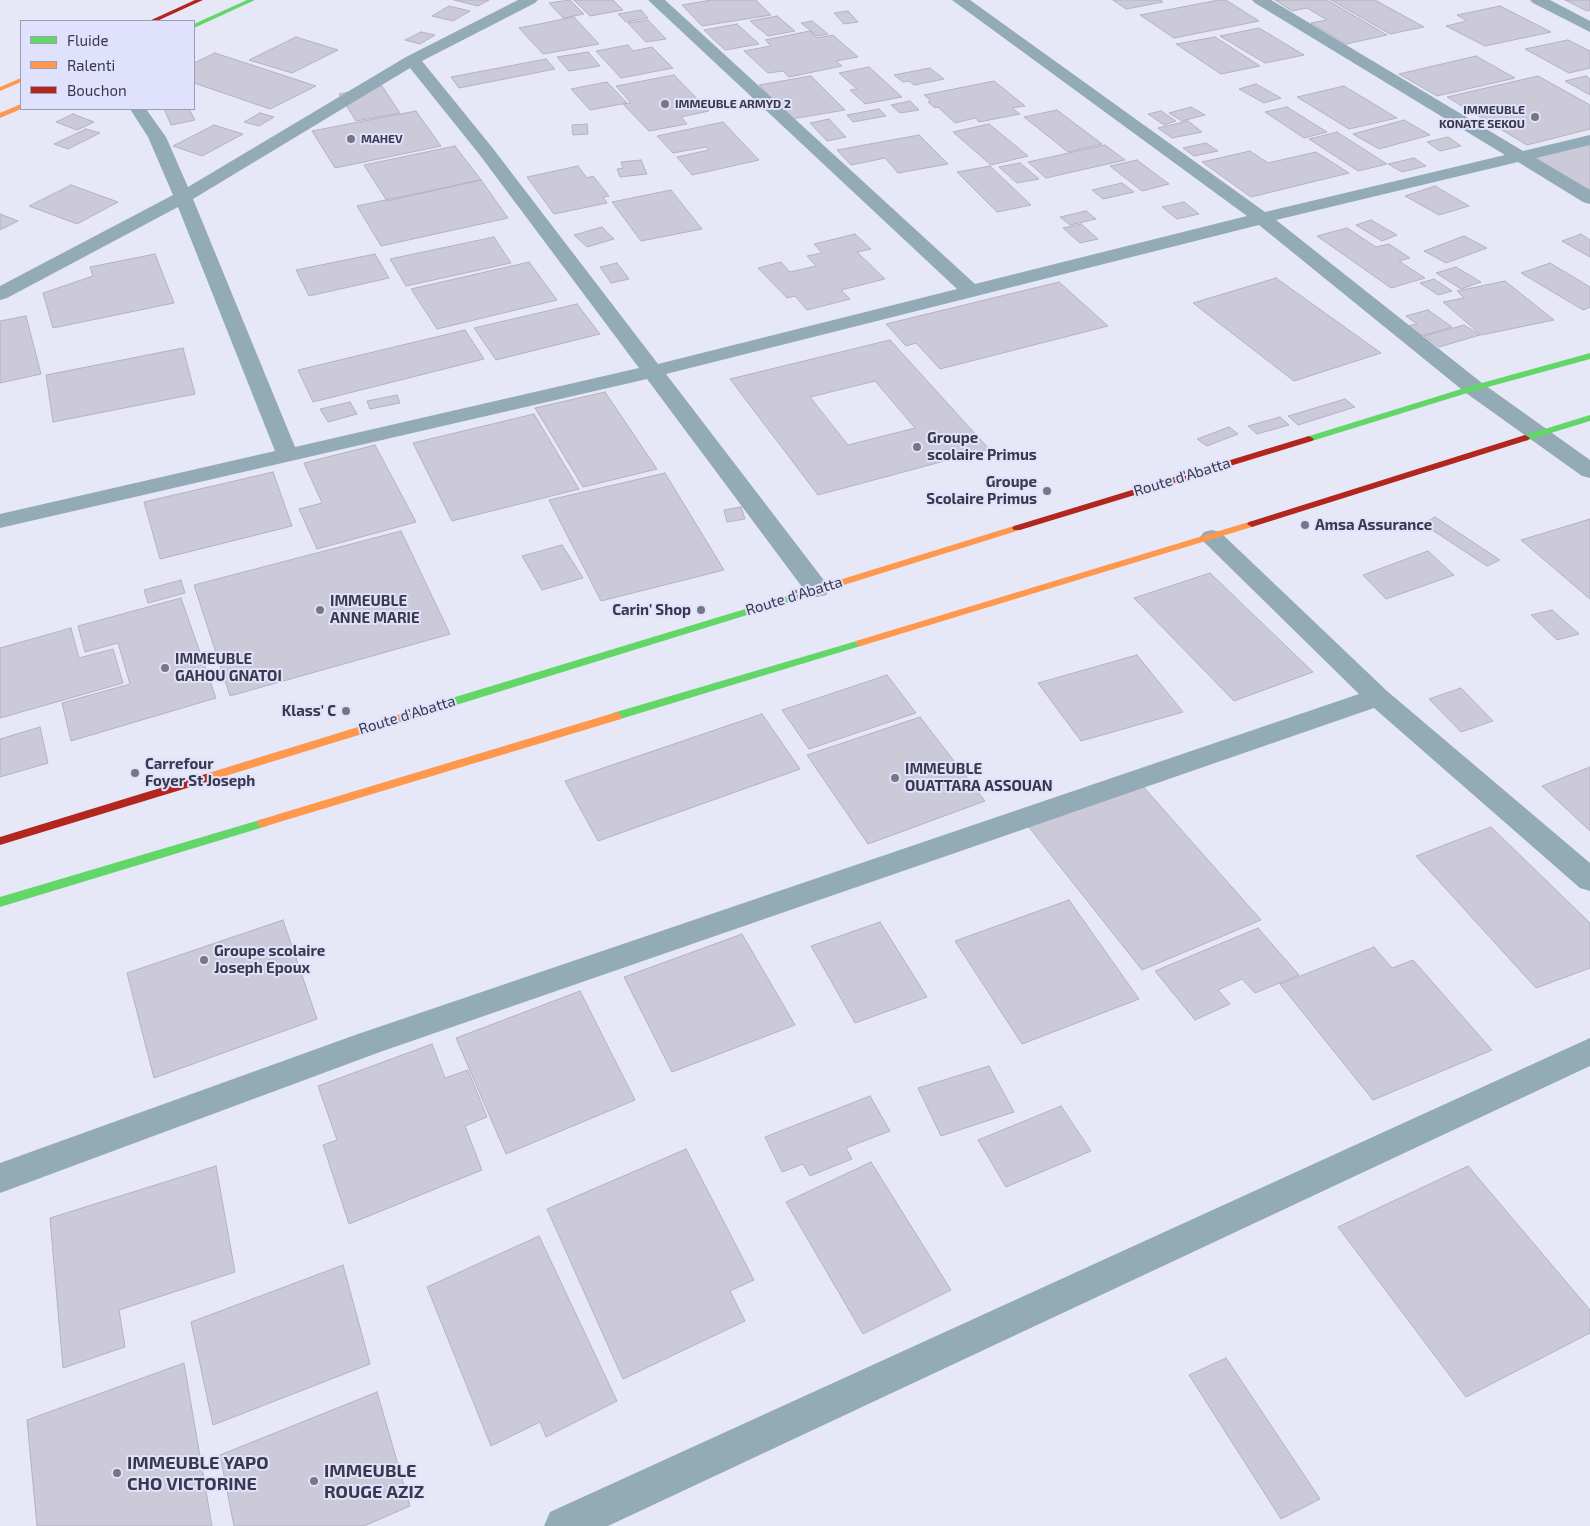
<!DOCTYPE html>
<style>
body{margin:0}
#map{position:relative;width:1590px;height:1526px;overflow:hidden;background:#e6e7f7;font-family:"Exo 2",sans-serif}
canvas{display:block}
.legend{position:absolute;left:20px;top:20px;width:175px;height:90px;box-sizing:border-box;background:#e0e1fd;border:1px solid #9d9eb6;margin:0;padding:6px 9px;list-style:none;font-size:15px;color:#39394b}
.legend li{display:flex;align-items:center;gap:10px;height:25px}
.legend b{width:25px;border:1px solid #9d9eb6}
</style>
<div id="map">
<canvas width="1590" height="1526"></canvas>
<ul class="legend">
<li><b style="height:6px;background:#63d668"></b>Fluide</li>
<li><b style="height:6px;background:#ff974d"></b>Ralenti</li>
<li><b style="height:6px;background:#b3261e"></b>Bouchon</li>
</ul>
</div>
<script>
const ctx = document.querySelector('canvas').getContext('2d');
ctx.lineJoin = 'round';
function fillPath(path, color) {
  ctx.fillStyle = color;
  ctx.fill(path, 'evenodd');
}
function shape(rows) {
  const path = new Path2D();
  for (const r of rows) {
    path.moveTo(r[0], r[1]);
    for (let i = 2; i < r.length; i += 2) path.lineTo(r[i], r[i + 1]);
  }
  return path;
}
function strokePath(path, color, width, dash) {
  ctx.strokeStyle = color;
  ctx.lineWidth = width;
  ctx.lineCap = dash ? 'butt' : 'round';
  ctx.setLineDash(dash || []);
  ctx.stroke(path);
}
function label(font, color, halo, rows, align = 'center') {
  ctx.font = font + ' "Exo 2",sans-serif';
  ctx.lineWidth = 4;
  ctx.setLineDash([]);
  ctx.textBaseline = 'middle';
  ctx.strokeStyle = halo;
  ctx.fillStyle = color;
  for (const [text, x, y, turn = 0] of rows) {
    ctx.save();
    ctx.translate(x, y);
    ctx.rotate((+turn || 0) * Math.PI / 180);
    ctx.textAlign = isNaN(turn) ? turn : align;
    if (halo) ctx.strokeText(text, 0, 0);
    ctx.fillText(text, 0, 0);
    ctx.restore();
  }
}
const building = shape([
 [454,0,489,0,478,6,454,0],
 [570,0,584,14,563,18,549,3,570,0],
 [574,0,613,0,623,10,590,16,574,0],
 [711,0,756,0,771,15,702,26,682,5,711,0],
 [1113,0,1160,0,1163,2,1126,9,1113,0],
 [1219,0,1226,0,1259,21,1174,38,1140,15,1219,0],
 [1275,0,1327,0,1387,35,1346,44,1311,23,1327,20,1307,8,1292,11,1275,0],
 [1331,0,1375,0,1424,27,1390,34,1331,0],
 [1565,0,1590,0,1590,10,1587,11,1565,0],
 [449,6,470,11,453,21,432,16,449,6],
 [1500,6,1551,32,1485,46,1446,26,1467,21,1457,15,1500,6],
 [641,10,648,18,626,22,618,14,641,10],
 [848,11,858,22,844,24,834,13,848,11],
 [777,16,795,31,768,36,750,21,777,16],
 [574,17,599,44,543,54,519,28,574,17],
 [648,20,666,39,646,42,628,23,648,20],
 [812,21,828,34,817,36,801,23,812,21],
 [737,24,759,44,725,50,704,30,737,24],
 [1259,28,1304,55,1265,63,1220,36,1259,28],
 [810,31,817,38,833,35,858,57,836,61,842,66,789,77,783,71,768,73,744,51,771,46,765,40,810,31],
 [421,32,435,35,420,44,405,40,421,32],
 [296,37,338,50,292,73,249,60,296,37],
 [1215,37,1260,66,1221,74,1176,44,1215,37],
 [1568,40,1590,51,1590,68,1569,73,1525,49,1568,40],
 [628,45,633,51,652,47,673,68,621,78,596,51,628,45],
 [588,52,600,66,569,71,557,57,588,52],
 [215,53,316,86,270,109,194,83,194,63,215,53],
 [1476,56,1515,78,1437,96,1399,74,1476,56],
 [546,59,555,69,459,88,451,77,546,59],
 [869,67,902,97,865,104,850,90,857,89,839,73,869,67],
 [930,68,944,79,914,85,909,81,903,82,894,75,930,68],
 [674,75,709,111,681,117,687,124,649,131,623,104,631,103,616,86,674,75],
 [811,76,845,110,791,119,759,85,811,76],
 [1538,76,1590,105,1590,129,1527,145,1447,97,1538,76],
 [1586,76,1590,79,1590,95,1565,81,1586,76],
 [994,81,1025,106,1012,108,1020,114,979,122,975,118,955,123,938,107,935,108,928,102,931,101,924,95,994,81],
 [607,82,627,103,590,110,571,89,607,82],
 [1256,84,1281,98,1264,103,1239,89,1256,84],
 [382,86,400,113,356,121,339,94,382,86],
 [1344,86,1397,118,1349,129,1297,97,1344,86],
 [910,101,919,110,900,113,891,105,910,101],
 [1191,107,1205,115,1182,121,1169,113,1191,107],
 [1287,107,1327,132,1304,138,1265,112,1287,107],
 [164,109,189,109,195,120,171,125,164,109],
 [879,109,886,116,853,122,847,115,879,109],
 [1057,110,1102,144,1068,152,1024,117,1057,110],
 [416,111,441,146,335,168,312,131,416,111],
 [1161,111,1176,121,1164,125,1148,114,1161,111],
 [260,113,274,117,259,126,244,122,260,113],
 [73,114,94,122,77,130,56,122,73,114],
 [829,119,846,137,827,141,810,123,829,119],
 [1404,120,1430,135,1379,149,1353,134,1404,120],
 [1188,121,1202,132,1172,138,1158,128,1188,121],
 [723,122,759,160,692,175,677,157,709,150,706,147,673,153,657,136,723,122],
 [587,124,588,134,573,135,572,125,587,124],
 [989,124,1028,156,991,165,953,132,989,124],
 [214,125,243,134,202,156,173,146,214,125],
 [86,129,100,133,68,149,54,144,86,129],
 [1337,132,1387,164,1358,171,1309,139,1337,132],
 [919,135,948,164,898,173,885,158,851,165,837,150,919,135],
 [1448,137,1461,146,1440,151,1427,142,1448,137],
 [1590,142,1590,194,1529,157,1590,142],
 [1206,143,1218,151,1194,156,1183,148,1206,143],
 [1105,145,1125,160,1046,178,1028,162,1105,145],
 [455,146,481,180,387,201,364,165,455,146],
 [1250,151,1268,163,1316,152,1349,173,1251,197,1202,162,1250,151],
 [1414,158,1426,166,1402,172,1388,164,1414,158],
 [641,160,647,174,620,177,617,169,623,168,621,162,641,160],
 [1137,160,1169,184,1142,191,1110,166,1137,160],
 [1020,163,1039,179,1017,183,999,167,1020,163],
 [578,166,587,178,593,176,609,196,603,197,607,203,554,214,527,177,578,166],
 [990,166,1031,205,997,212,957,172,990,166],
 [481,180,508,218,381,246,357,206,481,180],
 [1122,183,1134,192,1103,199,1092,190,1122,183],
 [71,185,118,202,77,224,29,206,71,185],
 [1435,186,1469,206,1439,215,1405,196,1435,186],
 [671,190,702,229,641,241,612,202,671,190],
 [1184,202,1199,214,1177,219,1162,207,1184,202],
 [1086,211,1096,219,1070,225,1060,217,1086,211],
 [0,214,18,221,0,230,0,214],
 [1371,220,1397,235,1382,241,1356,225,1371,220],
 [1081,224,1098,239,1080,243,1063,228,1081,224],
 [602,227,614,239,587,247,574,235,602,227],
 [1347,228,1376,247,1389,244,1410,258,1399,261,1425,278,1391,288,1317,236,1347,228],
 [855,234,871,249,857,252,885,279,841,290,850,299,807,310,795,296,787,298,758,268,781,262,790,272,816,266,807,256,822,253,814,244,855,234],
 [1581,234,1590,240,1590,257,1562,241,1581,234],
 [1464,236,1487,248,1446,263,1424,251,1464,236],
 [494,237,511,263,406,286,390,259,494,237],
 [155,254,174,303,53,328,43,293,93,276,90,267,155,254],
 [375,254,389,278,309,296,296,270,375,254],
 [529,262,557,300,437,329,411,289,529,262],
 [617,263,629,279,611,283,600,267,617,263],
 [1550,263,1590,287,1590,307,1583,310,1521,273,1550,263],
 [1456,267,1481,282,1461,289,1436,273,1456,267],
 [1276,278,1381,353,1294,381,1193,303,1276,278],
 [1434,279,1452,291,1438,295,1420,283,1434,279],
 [1505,281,1554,320,1481,335,1443,302,1464,298,1457,291,1505,281],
 [1059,282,1108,326,940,369,916,343,906,346,886,324,1059,282],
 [577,304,600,334,496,360,474,328,577,304],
 [1428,310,1452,327,1421,336,1408,326,1417,324,1406,316,1428,310],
 [26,316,41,374,0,383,0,321,26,316],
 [1464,325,1480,335,1439,347,1424,336,1464,325],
 [465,330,484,359,313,402,298,370,465,330],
 [890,340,989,449,818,495,730,379,890,340],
 [875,381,915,428,848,445,810,397,875,381],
 [183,348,195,394,53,422,46,375,183,348],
 [605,392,657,469,583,487,535,408,605,392],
 [397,395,400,403,370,409,367,401,397,395],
 [1345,399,1355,407,1298,425,1288,416,1345,399],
 [350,402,357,414,328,422,320,409,350,402],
 [534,414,579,489,452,521,413,443,534,414],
 [1280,417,1289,425,1257,434,1248,426,1280,417],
 [1229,427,1238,434,1207,446,1197,439,1229,427],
 [375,445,416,522,317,549,299,509,322,503,304,463,375,445],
 [273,472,292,526,160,559,144,502,273,472],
 [665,473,724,570,601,601,549,500,665,473],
 [741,507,745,519,727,522,724,510,741,507],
 [1435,517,1500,560,1487,566,1423,524,1435,517],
 [1590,519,1590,599,1521,540,1590,519],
 [401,531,450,634,230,696,194,585,401,531],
 [562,545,583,578,542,590,522,556,562,545],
 [1428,551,1454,575,1386,599,1363,575,1428,551],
 [1210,573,1313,672,1234,701,1134,598,1210,573],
 [181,580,185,593,148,603,144,590,181,580],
 [181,598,216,698,71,741,62,703,130,684,118,643,85,652,78,626,181,598],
 [1552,610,1579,634,1557,640,1531,615,1552,610],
 [71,628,79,658,113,649,123,683,0,718,0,648,71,628],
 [1137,655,1183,712,1081,741,1038,683,1137,655],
 [887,675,916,713,809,749,782,710,887,675],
 [1461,688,1493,721,1461,732,1429,699,1461,688],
 [762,714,800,769,598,841,565,781,762,714],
 [920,717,985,801,868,844,807,755,920,717],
 [40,727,48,763,0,777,0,739,40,727],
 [1590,767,1590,831,1542,786,1590,767],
 [1140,783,1261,920,1142,970,1028,826,1140,783],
 [1491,827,1590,923,1590,968,1536,988,1416,856,1491,827],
 [1069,900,1139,999,1022,1044,955,941,1069,900],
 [283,920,317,1019,154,1078,127,973,283,920],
 [880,922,927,997,855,1023,811,946,880,922],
 [1258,928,1299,975,1255,993,1242,979,1218,990,1230,1004,1195,1020,1155,971,1258,928],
 [742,934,795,1025,672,1072,624,977,742,934],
 [1374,947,1392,968,1413,960,1492,1050,1373,1100,1280,984,1374,947],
 [580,991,635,1100,506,1154,456,1038,580,991],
 [432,1044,445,1078,468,1070,487,1117,465,1126,482,1170,349,1224,323,1145,337,1140,318,1086,432,1044],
 [989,1066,1014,1112,941,1136,918,1088,989,1066],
 [870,1096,890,1131,846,1148,852,1159,810,1176,803,1164,782,1172,765,1137,870,1096],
 [1061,1106,1091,1151,1006,1187,978,1140,1061,1106],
 [686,1149,754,1280,730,1291,745,1321,623,1379,547,1209,686,1149],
 [871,1162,951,1290,863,1334,786,1202,871,1162],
 [216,1166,235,1272,119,1310,125,1347,63,1368,50,1218,216,1166],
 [1468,1166,1590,1310,1590,1333,1466,1397,1338,1227,1468,1166],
 [539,1236,617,1401,546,1437,540,1422,491,1446,427,1287,539,1236],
 [343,1265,370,1364,213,1425,191,1322,343,1265],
 [1226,1358,1320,1499,1281,1519,1189,1375,1226,1358],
 [184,1363,212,1526,37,1526,27,1420,184,1363],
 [377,1392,410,1506,364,1526,234,1526,220,1455,377,1392]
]);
fillPath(building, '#ccc9d8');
strokePath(building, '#b4b2c1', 1);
fillPath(shape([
 [518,0,538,0,535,3,422,61,491,146,658,364,957,289,648,0,665,0,975,284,1247,216,952,0,970,0,1265,212,1505,155,1255,3,1252,0,1271,0,1523,151,1590,135,1590,145,1536,158,1590,190,1590,204,1583,202,1518,162,1276,220,1482,383,1590,460,1590,478,1582,476,1466,393,1259,225,666,374,826,583,829,589,826,595,817,597,808,595,647,379,0,528,0,514,275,451,178,207,7,298,0,300,0,286,173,195,148,137,130,109,146,109,166,137,188,187,406,57,518,0],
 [410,68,479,154,639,368,295,447,193,199,410,68],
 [1530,0,1550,0,1590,21,1590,32,1533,3,1530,0],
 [1212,530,1220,532,1387,691,1590,863,1590,891,1580,888,1374,708,380,1052,0,1193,0,1163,358,1034,1359,694,1204,542,1200,537,1204,532,1212,530],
 [1590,1038,1590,1066,608,1526,544,1526,550,1512,1590,1038]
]), '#93abb6');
fillPath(shape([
 [247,0,255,0,194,28,194,24,247,0],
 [1590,353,1590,359,1477,390,1312,441,1306,441,1304,439,1306,437,1471,386,1590,353],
 [1590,415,1590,421,1525,441,1520,438,1522,436,1590,415],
 [798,593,802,594,803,596,802,598,427,714,423,715,418,711,419,708,798,593],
 [860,640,865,643,864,645,617,720,612,716,613,713,860,640],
 [263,819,267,820,269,823,267,826,0,907,0,897,263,819]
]), '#63d668');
fillPath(shape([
 [21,78,21,82,0,91,0,87,21,78],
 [21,104,21,109,0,118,0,113,21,104],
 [1252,521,1257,524,1255,526,864,645,860,646,855,643,856,641,1252,521],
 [1017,525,1020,526,1022,528,1020,530,802,598,794,598,793,596,794,594,1017,525],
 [423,707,428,711,427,714,206,782,200,778,202,775,423,707],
 [617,712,622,716,621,719,263,827,259,826,257,823,259,820,617,712]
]), '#ff974d');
fillPath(shape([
 [195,0,203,0,157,21,149,21,195,0],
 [1525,435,1530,438,1528,440,1255,526,1252,527,1247,524,1249,522,1525,435],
 [1309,436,1314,439,1312,441,1020,530,1014,530,1012,528,1014,526,1309,436],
 [206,774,210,775,212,778,210,781,0,845,0,837,206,774]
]), '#b3261e');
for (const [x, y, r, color] of [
 [665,104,5,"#767687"],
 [1535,117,5,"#767687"],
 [351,139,5,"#767687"],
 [917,447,5,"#767687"],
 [1047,491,5,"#767687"],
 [1305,525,5,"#767687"],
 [320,610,5,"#767687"],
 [701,610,5,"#767687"],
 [165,668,5,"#767687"],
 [346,711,5,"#767687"],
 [135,773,5,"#767687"],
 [895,778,5,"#767687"],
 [204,960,5,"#767687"],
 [117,1473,5,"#767687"],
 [314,1481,5,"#767687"]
]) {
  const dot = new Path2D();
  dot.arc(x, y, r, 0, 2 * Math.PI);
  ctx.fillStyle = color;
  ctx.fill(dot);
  strokePath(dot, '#e0e1fd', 2);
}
label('bold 12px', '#39394b', '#e0e1fd', [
 ["IMMEUBLE ARMYD 2",675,104],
 ["IMMEUBLE",1525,110,"right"],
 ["KONATE SEKOU",1525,124,"right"],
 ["MAHEV",361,139]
], 'left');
label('bold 15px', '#39394b', '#e0e1fd', [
 ["Groupe",927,438],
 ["scolaire Primus",927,455],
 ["Groupe",1037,482,"right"],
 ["Scolaire Primus",1037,499,"right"],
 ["Amsa Assurance",1315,525],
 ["IMMEUBLE",330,601],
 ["ANNE MARIE",330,618],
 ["Carin' Shop",691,610,"right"],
 ["IMMEUBLE",175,659],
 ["GAHOU GNATOI",175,676],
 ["Klass' C",336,711,"right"],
 ["Carrefour",145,764],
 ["Foyer St Joseph",145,781],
 ["IMMEUBLE",905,769],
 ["OUATTARA ASSOUAN",905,786],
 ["Groupe scolaire",214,951],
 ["Joseph Epoux",214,968]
], 'left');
label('15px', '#39394b', '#e0e1fd', [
 ["Route d'Abatta",1182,477,-17],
 ["Route d'Abatta",794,596,-17],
 ["Route d'Abatta",407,715,-17]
]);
label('bold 18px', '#39394b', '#e0e1fd', [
 ["IMMEUBLE YAPO",127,1463],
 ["CHO VICTORINE",127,1484],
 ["IMMEUBLE",324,1471],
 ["ROUGE AZIZ",324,1492]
], 'left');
</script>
